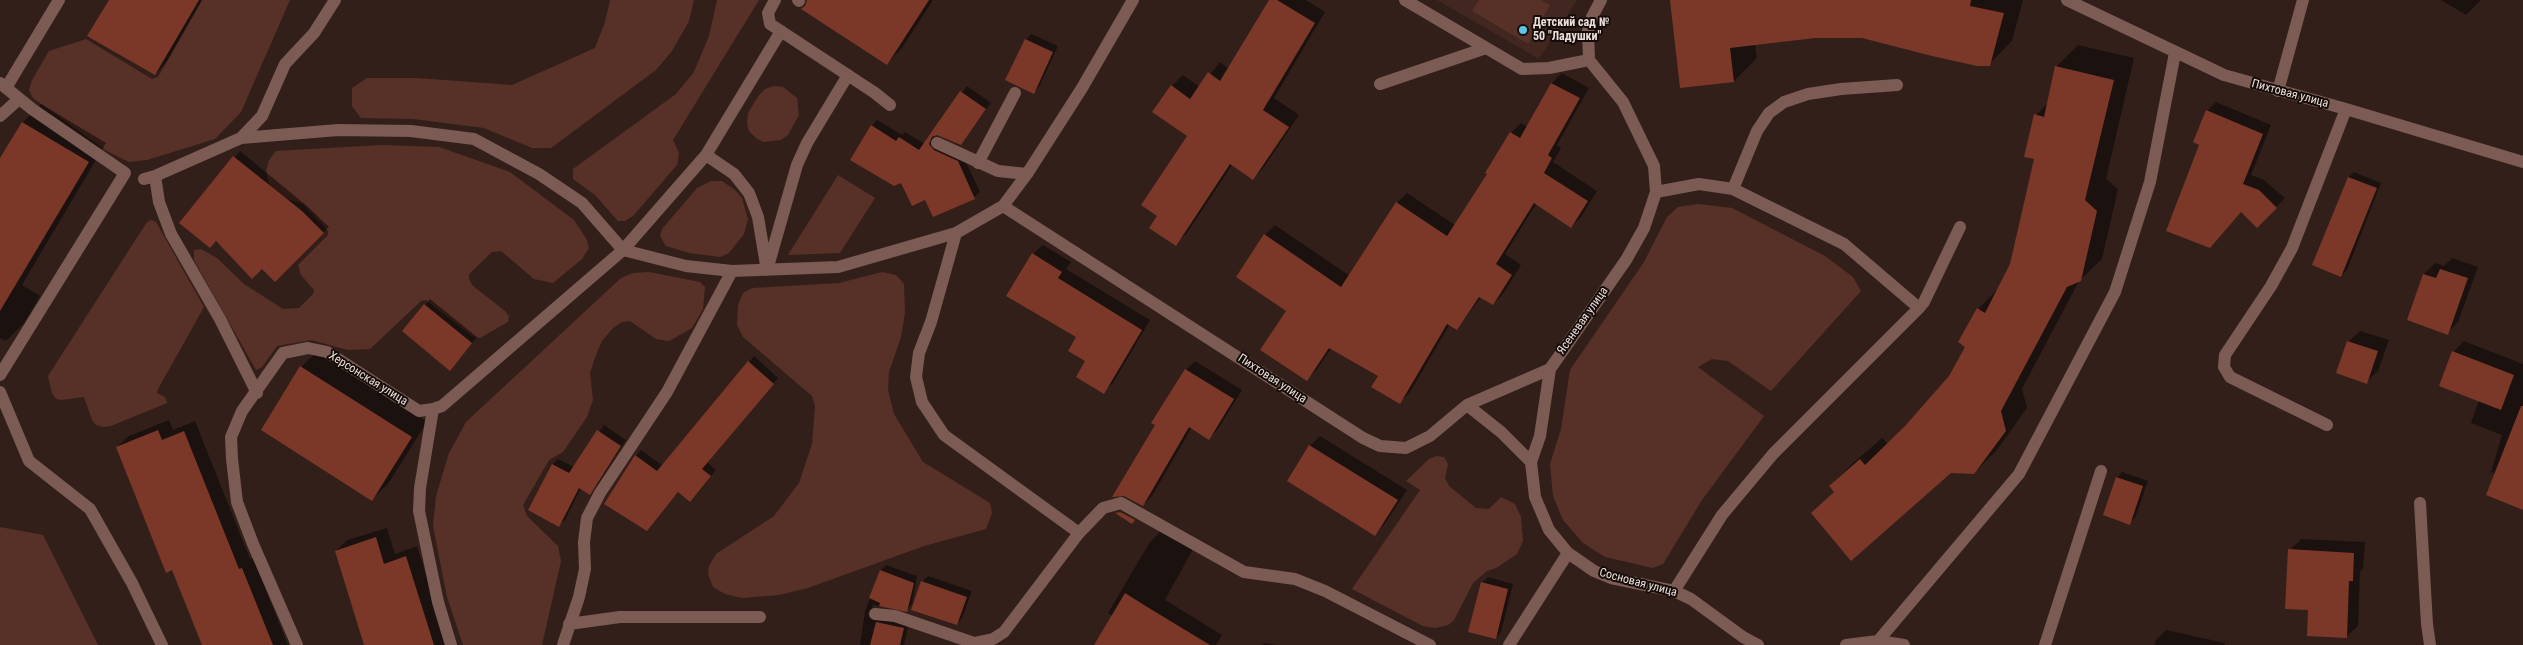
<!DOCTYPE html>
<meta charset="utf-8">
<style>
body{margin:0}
canvas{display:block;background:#331f1a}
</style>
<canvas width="2523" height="645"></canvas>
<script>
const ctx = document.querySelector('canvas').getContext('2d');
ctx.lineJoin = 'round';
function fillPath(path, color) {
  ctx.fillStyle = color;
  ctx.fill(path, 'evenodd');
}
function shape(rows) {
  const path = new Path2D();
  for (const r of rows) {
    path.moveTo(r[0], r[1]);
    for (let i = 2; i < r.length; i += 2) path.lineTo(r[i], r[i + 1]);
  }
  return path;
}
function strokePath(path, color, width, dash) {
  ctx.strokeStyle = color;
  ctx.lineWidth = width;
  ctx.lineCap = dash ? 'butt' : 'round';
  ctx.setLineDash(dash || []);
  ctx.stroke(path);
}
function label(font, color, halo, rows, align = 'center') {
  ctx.font = font + ' "Roboto Condensed",sans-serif';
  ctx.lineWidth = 4;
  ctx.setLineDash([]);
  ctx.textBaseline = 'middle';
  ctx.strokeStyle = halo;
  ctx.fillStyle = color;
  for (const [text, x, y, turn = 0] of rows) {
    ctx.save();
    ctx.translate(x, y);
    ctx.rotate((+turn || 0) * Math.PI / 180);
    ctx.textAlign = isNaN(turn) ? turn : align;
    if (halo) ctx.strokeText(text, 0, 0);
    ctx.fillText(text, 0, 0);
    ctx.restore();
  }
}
fillPath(shape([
 [1437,0,1577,0,1539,59]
]), '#412720');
fillPath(shape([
 [202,0,290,0,241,112,215,139,147,160,129,162,105,150,33,98,29,90,32,80,49,51,86,39,152,79,158,77],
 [610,0,694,0,689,21,672,51,656,70,551,148,532,148,484,128,413,119,361,118,352,106,352,88,367,78,417,78,512,85,595,48,605,22],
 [717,0,759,0,673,140,679,153,677,165,633,216,625,221,618,221,595,195,573,179,573,169,676,94,694,72,709,36],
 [1479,0,1541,0,1550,5,1528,44,1472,11],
 [774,86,783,87,797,98,799,115,788,135,781,140,763,142,756,138,749,131,747,123,748,113,759,95,765,89],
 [382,145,439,147,510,172,574,220,586,238,589,248,582,259,553,283,534,279,501,251,492,252,469,274,469,279,473,286,505,311,509,316,508,322,480,338,472,336,426,300,421,301,370,349,348,350,311,340,277,346,262,367,256,370,194,260,194,250,201,249,217,258,244,284,283,309,299,308,313,294,314,290,301,275,298,265,328,235,328,231,303,204,278,196,269,184,266,171,269,160,276,151],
 [838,175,875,198,840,253,788,255],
 [711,181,722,181,735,190,742,198,748,219,744,234,729,253,720,257,689,253,666,246,660,236,662,229,697,188],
 [1698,204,1732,208,1825,256,1853,277,1861,291,1771,391,1728,361,1712,359,1698,367,1764,416,1702,500,1663,564,1653,568,1605,557,1583,543,1563,520,1553,496,1550,464,1561,429,1570,370,1644,262,1667,217,1678,207],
 [151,220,156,222,204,307,158,389,157,393,165,397,167,403,111,426,103,427,96,425,92,420,84,397,61,400,56,399,52,393,48,376,147,222],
 [649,272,700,282,705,287,703,309,692,328,669,341,656,339,630,321,622,322,613,328,602,341,596,355,590,373,593,400,587,417,563,452,549,460,523,505,527,516,558,546,561,561,542,645,463,645,447,597,433,526,436,496,449,453,466,422,621,278,633,273],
 [882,272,896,275,904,284,905,313,901,337,889,372,888,390,894,414,923,462,990,503,992,513,986,529,924,546,808,588,779,595,742,598,725,594,713,587,708,574,709,566,716,554,774,516,799,483,812,444,815,406,812,396,743,337,737,325,738,305,743,293,752,288,839,283],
 [1436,456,1444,457,1448,464,1445,478,1449,486,1476,508,1489,509,1501,497,1515,504,1521,517,1523,541,1517,554,1496,568,1487,571,1473,583,1454,620,1448,625,1435,628,1423,626,1352,589,1420,490,1406,481,1429,459],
 [0,527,43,535,98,645,0,645]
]), '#573027');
fillPath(shape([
 [110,0,202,0,166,63,155,74],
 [826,0,933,0,902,48,887,63],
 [1271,0,1306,0,1325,12,1274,98,1299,115,1264,167,1253,179,1232,165,1187,233,1175,244,1159,216,1189,135,1172,86,1183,75,1200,87,1220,62,1229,69],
 [1672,0,2023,0,2012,41,1989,64,1863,36,1815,36,1755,44,1757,58,1734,81],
 [2441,0,2481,0,2466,15],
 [1031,34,1058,46,1039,87,1033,92,1026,40],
 [2078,45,2134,58,2106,179,2118,189,2102,259,2079,281,2022,389,2027,408,1996,451,1974,473,1951,471,1813,513,1835,491,1830,486,1852,464,1882,438,1888,444,1910,422,1950,377,1967,346,1978,309,1998,289,2011,265,2036,158,2036,115,2049,102,2057,66],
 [1562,73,1589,88,1557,145,1561,148,1553,162,1597,191,1581,217,1571,227,1536,204,1505,254,1521,265,1503,294,1493,304,1482,296,1457,329,1450,324,1410,392,1400,402,1380,376,1332,347,1317,369,1307,379,1265,235,1275,225,1350,276,1397,203,1407,193,1455,225,1489,174,1511,133,1521,123,1528,127,1552,83],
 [967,86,991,103,961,144,936,134,934,138,963,156,980,192,974,197,926,199,872,126,877,120,902,135,905,132,925,144],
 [2216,102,2271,125,2251,175,2264,180,2285,198,2257,226,2242,211,2210,247,2201,144,2207,111],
 [41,104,106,143,22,285,40,296,24,323,6,341,0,338,0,161,23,122],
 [240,151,307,206,329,227,275,280,262,267,181,223],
 [2354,172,2381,183,2347,270,2341,276,2349,177],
 [1043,245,1071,262,1066,269,1150,320,1113,383,1103,392,1087,361,1078,337,1033,254],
 [2452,258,2478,267,2458,322,2447,333,2408,319,2424,274,2435,263,2444,266],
 [430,299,477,337,455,363,425,305],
 [2360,331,2389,340,2378,371,2366,382,2348,342],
 [2464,341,2523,364,2523,499,2496,474,2491,472,2502,435,2471,423,2479,400,2453,352],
 [317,352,427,422,388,484,372,499,301,367],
 [754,356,778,378,707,462,716,470,696,495,679,491,652,524,636,456,641,450,663,466],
 [1195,361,1242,390,1218,429,1209,438,1192,427,1152,496,1143,505,1156,425,1153,423,1186,370],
 [169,420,173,430,195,421,250,559,253,558,288,645,203,645,172,569,117,447,129,436],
 [604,425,626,440,595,488,590,493,581,488,565,520,559,525,529,509,553,464,558,459,574,467],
 [1320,436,1407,490,1384,525,1374,534,1310,446],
 [2122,472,2148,481,2135,518,2129,523,2117,478],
 [387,528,395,554,417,546,448,645,366,645,336,551,347,540],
 [1161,531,1193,549,1165,600,1222,635,1216,645,1101,645,1113,616,1108,613,1150,542],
 [2301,539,2365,542,2363,568,2360,572,2358,626,2346,637,2290,550],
 [886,565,917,576,912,604,906,610,872,605,876,616,909,622,904,645,860,645,865,611,881,570],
 [928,576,972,591,962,618,957,624,922,582],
 [1488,577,1513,584,1501,632,1496,638,1482,583],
 [2166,630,2225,643,2225,645,2154,645,2156,640],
 [1264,643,1277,645,1262,645]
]), '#0007');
fillPath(shape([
 [109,0,199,0,155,75,87,36],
 [807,0,929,0,887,65,801,9,805,6],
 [1269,0,1277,0,1315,23,1263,110,1289,127,1253,180,1230,164,1176,246,1149,228,1157,216,1141,205,1187,136,1152,112,1171,85,1190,99,1208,72,1220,81],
 [1670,0,1971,0,1970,6,2004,13,1990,66,1977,66,1932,56,1862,38,1815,38,1730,48,1734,82,1680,88],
 [1025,39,1053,52,1034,94,1005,80],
 [2055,66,2114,80,2085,200,2097,211,2081,281,2067,287,2001,411,2006,431,1974,474,1951,473,1851,561,1811,513,1834,492,1829,486,1860,459,1865,465,1905,426,1949,376,1965,347,1958,342,1977,308,1985,313,2010,264,2034,159,2024,157,2034,114,2044,117],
 [1551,83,1580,98,1548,155,1552,158,1544,173,1588,201,1571,228,1534,203,1496,264,1512,275,1493,305,1479,297,1457,330,1447,324,1400,404,1371,387,1378,376,1329,348,1307,381,1260,350,1286,311,1236,277,1264,234,1341,287,1396,202,1447,236,1487,174,1485,173,1510,132,1520,138],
 [960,91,986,109,961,145,937,135,932,137,929,144,934,150,958,161,975,199,933,217,925,200,912,206,901,183,894,186,850,160,871,125,896,141,899,137,919,150],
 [2206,110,2263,134,2243,184,2259,190,2277,208,2257,228,2241,212,2210,248,2166,231,2199,145,2193,142],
 [22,122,89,162,0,311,0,158],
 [233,156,302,211,324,233,275,282,262,269,252,279,216,241,210,248,179,223],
 [2348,177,2377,188,2341,277,2312,265],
 [1032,253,1062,272,1058,278,1142,330,1104,394,1076,377,1085,361,1068,351,1076,337,1006,296],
 [2440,269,2468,278,2448,335,2407,320,2423,274,2436,278],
 [424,304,472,343,450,371,402,331],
 [2347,341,2378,351,2367,384,2336,373],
 [2452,351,2514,375,2501,410,2439,386],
 [748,361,774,384,702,469,711,476,690,502,678,492,647,531,604,504,635,455,657,471],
 [300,366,412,437,372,501,261,430],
 [1185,369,1234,399,1209,440,1189,427,1143,506,1124,496,1112,497,1155,425,1151,423],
 [2521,406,2523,406,2523,510,2486,495],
 [158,430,162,440,184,431,239,569,242,568,273,645,202,645,172,570,166,573,116,447],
 [597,430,621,446,590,495,579,488,559,527,528,510,552,464,569,473],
 [1309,445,1398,500,1375,536,1287,481],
 [2116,477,2143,486,2130,525,2103,515],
 [1120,512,1135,520,1132,524,1115,513],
 [376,537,384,564,406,556,434,645,364,645,335,551],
 [2288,549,2354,553,2353,581,2349,581,2347,638,2307,636,2308,610,2285,609],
 [880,570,914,583,907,612,879,606,880,603,869,598],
 [921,581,967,597,957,625,911,610],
 [1481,582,1508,589,1496,639,1468,632],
 [1125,593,1144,605,1210,645,1094,645],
 [876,622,904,628,900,645,870,645]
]), '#7b3727');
strokePath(shape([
 [775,0,768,13,770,24,875,93,890,105],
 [798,0,799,1],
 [1405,0,1522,69,1549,68,1589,60],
 [1601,0,1592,17,1588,31,1589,60,1623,102,1654,166,1656,192,1644,228,1626,260,1550,369,1540,436,1531,462,1535,497,1549,530,1568,553,1594,571,1611,578,1674,591,1691,599,1743,637,1758,645],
 [2067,0,2224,75,2346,109,2523,162],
 [0,83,32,109,125,173,0,375],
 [1380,84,1486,48],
 [6,88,59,0],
 [2278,91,2303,0],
 [0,116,19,99],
 [241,138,262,116,285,64,314,33,335,0],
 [937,143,998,171,1027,174],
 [706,155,734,174,749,193,758,217,766,265],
 [978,163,1015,93],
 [155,176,159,202,171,234,220,319,257,393],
 [144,179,155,176,241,138,338,130,411,131,474,139,539,174,582,203,623,250,686,266,732,271,838,267,956,233,1003,206,1027,174,1082,88,1133,0],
 [1733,189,1757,131,1769,113,1784,102,1808,94,1841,89,1897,85],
 [1656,192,1699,184,1733,189,1844,244,1919,308,1773,454,1722,515,1674,591],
 [1003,206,1363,438,1380,446,1406,448,1430,436,1467,405,1550,369],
 [956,233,931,322,919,353,916,377,922,402,944,435,1079,533],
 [767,270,797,165,807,143,848,75],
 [1919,308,1924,302,1960,227],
 [0,392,29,461,90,509,132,583,162,645],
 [1467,405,1501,432,1531,462],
 [433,409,420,488,419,511,438,602,451,645],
 [2327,425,2230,377,2224,367,2225,355,2271,286,2292,248,2346,109],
 [2420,503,2427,624,2430,645],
 [875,614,895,616,974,643,993,639,1004,632,1079,533,1103,508,1121,503,1244,572,1295,579,1325,591,1430,645],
 [569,624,620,617,760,617],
 [1878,641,2019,474,2115,292,2150,182,2175,53],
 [297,645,253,544,237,502,232,459,231,437,242,411,283,353,308,348,327,352,419,411,433,409,442,406,623,250,706,155,781,31],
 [563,645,579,597,585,569,584,542,587,518,600,493,667,392,732,271],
 [1509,645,1568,553],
 [1846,645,1878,641,1904,645],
 [2045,645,2101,471]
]), '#7b5b53', 12);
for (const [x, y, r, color] of [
 [1523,30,5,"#5ac8e5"]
]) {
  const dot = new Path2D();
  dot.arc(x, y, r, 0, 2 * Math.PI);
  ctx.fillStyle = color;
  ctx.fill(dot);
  strokePath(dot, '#140c09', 2);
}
label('bold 12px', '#eddedb', '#140c09', [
 ["Детский сад №",1533,23],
 ["50 \"Ладушки\"",1533,37]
], 'left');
label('12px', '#eddedb', '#140c09', [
 ["Пихтовая улица",2290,94,15],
 ["Ясеневая улица",1583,321,-55],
 ["Херсонская улица",368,379,32],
 ["Пихтовая улица",1272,379,33],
 ["Сосновая улица",1638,583,15]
]);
</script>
